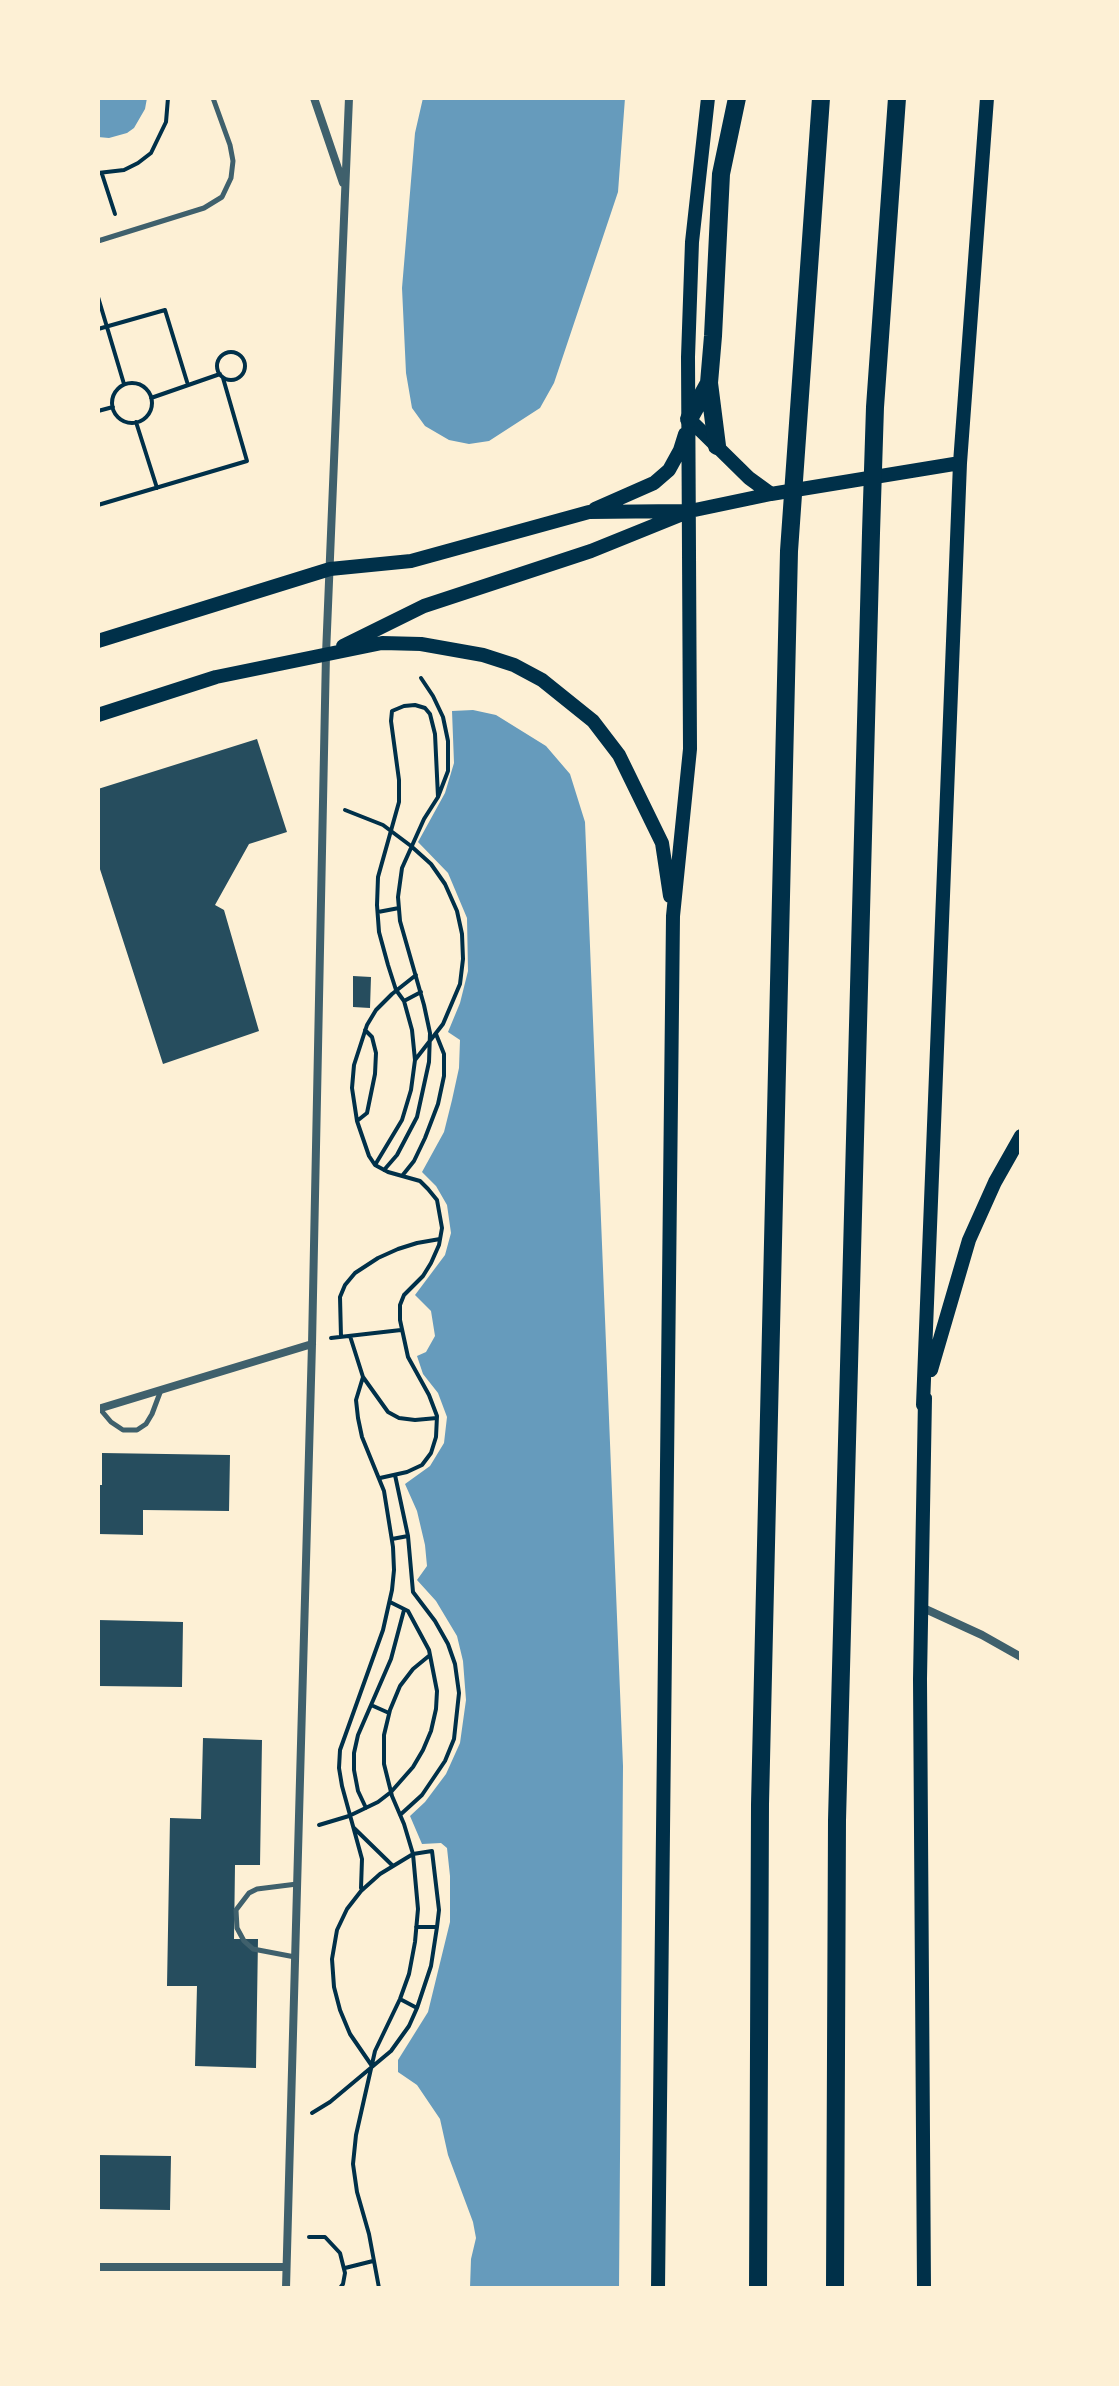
<!DOCTYPE html>
<style>
body{margin:0}
#map{position:relative;width:1119px;height:2386px;overflow:hidden;background:#fdf0d5;font-family:"Fira Sans",sans-serif}
canvas{display:block}
.frame{position:absolute;inset:0;border:100px solid #fdf0d5;pointer-events:none}
</style>
<div id="map">
<canvas width="1119" height="2386"></canvas>
<div class="frame"></div>
</div>
<script>
const ctx = document.querySelector('canvas').getContext('2d');
ctx.lineJoin = 'round';
function fillPath(path, color) {
  ctx.fillStyle = color;
  ctx.fill(path, 'evenodd');
}
function shape(rows) {
  const path = new Path2D();
  for (const r of rows) {
    if (r.length === 3) {
      path.moveTo(r[0] + r[2], r[1]);
      path.arc(r[0], r[1], r[2], 0, 2 * Math.PI);
      continue;
    }
    path.moveTo(r[0], r[1]);
    for (let i = 2; i < r.length; i += 2) path.lineTo(r[i], r[i + 1]);
  }
  return path;
}
function strokePath(path, color, width, dash) {
  ctx.strokeStyle = color;
  ctx.lineWidth = width;
  ctx.lineCap = dash ? 'butt' : 'round';
  ctx.setLineDash(dash || []);
  ctx.stroke(path);
}
fillPath(shape([
 [98,98,147,98,145,109,134,128,127,133,109,138,98,137],
 [423,98,625,98,618,192,554,383,540,408,489,441,469,444,449,440,425,426,412,408,406,373,402,288,415,133],
 [473,710,496,715,546,746,570,774,585,822,623,1766,619,2288,470,2288,471,2259,476,2238,473,2222,448,2155,440,2119,417,2085,398,2072,398,2060,428,2012,450,1922,450,1876,447,1848,441,1843,422,1844,410,1816,425,1802,446,1774,460,1743,466,1700,463,1661,457,1636,436,1601,417,1580,427,1566,425,1545,417,1511,405,1484,430,1466,444,1443,447,1417,438,1393,423,1374,417,1356,426,1352,435,1336,431,1311,415,1295,445,1255,451,1233,447,1205,436,1186,422,1172,444,1132,452,1100,459,1068,460,1040,448,1032,460,1003,468,971,467,918,448,873,418,842,445,793,454,763,452,711]
]), '#669bbc');
fillPath(shape([
 [257,739,287,832,249,844,215,905,224,910,259,1031,163,1064,98,863,98,789],
 [353,976,371,977,370,1008,353,1007],
 [102,1453,230,1455,229,1511,143,1510,143,1535,98,1534,98,1485,102,1485],
 [98,1620,183,1622,182,1687,98,1686],
 [203,1738,262,1740,260,1865,235,1865,234,1939,258,1939,256,2068,195,2066,197,1986,167,1986,170,1818,201,1819],
 [98,2155,171,2156,170,2210,98,2209]
]), '#264d5e');
strokePath(shape([
 [98,173,124,170,138,163,151,153,166,122,168,98],
 [102,174,115,214],
 [98,297,124,384],
 [98,329,165,310,188,385],
 [231,366,14],
 [132,403,20],
 [151,398,220,374],
 [98,411,113,407],
 [136,422,157,488],
 [98,505,247,461,223,378],
 [345,810,383,825,411,846,431,864,445,884,457,911,462,934,463,959,460,984,443,1024,415,1060],
 [378,912,399,908],
 [404,1001,421,992],
 [357,1121,367,1113,375,1074,376,1053,372,1037,365,1030],
 [375,1165,402,1120,411,1090,415,1060,412,1030,404,1001,396,990,388,965,379,932,377,905,378,877,399,802,399,780,391,721,392,711,404,706,415,705,425,708,430,714,435,734,438,797],
 [384,1170,397,1155,417,1117,429,1062,430,1033,424,1005,400,921,398,897,402,868,424,819,438,797,448,771,448,741,443,717,433,696,421,678],
 [402,1176,414,1161,425,1138,438,1104,444,1076,444,1054,436,1034],
 [350,1336,363,1377,388,1412,399,1418,415,1420,437,1418],
 [341,1337,340,1297,345,1285,355,1273,378,1258,398,1249,417,1243,440,1239],
 [331,1338,401,1330],
 [395,1475,408,1536,413,1592,435,1621,448,1644,455,1664,459,1693,454,1739,445,1761,422,1795,400,1815],
 [380,1478,407,1472,422,1465,431,1453,436,1437,437,1416,429,1395,408,1357,400,1320,400,1305,404,1295,423,1276,431,1263,439,1245,442,1228,437,1200,428,1189,420,1181,388,1172,375,1165,369,1156,357,1121,352,1088,354,1065,367,1025,376,1010,392,994,416,975],
 [392,1539,408,1536],
 [371,1705,389,1713],
 [366,1808,358,1791,354,1770,354,1753,358,1735,391,1659,404,1610],
 [319,1825,349,1816,378,1802,391,1792,413,1767,423,1750,431,1731,436,1709,437,1691,429,1650,408,1611,390,1602],
 [354,1828,393,1866],
 [361,1888,362,1859,342,1786,339,1768,340,1750,383,1630,392,1590,394,1570,393,1547,384,1491,362,1437,358,1418,356,1400,363,1377],
 [416,1927,437,1927],
 [400,1999,417,2008],
 [312,2113,330,2102,391,2051,409,2026,417,2008,431,1966,437,1927,439,1910,432,1851,413,1854,380,1874,361,1891,347,1909,337,1930,332,1959,334,1987,340,2010,350,2034,372,2066],
 [309,2237,325,2237,340,2253,345,2273,343,2284,340,2288],
 [345,2268,373,2261],
 [379,2288,369,2234,357,2192,353,2164,356,2135,375,2051,400,1999,409,1974,415,1942,418,1909,413,1854,404,1824,392,1796,384,1764,384,1735,390,1710,400,1686,413,1669,430,1655]
]), '#003049', 4);
strokePath(shape([
 [98,241,204,208,222,197,231,178,233,161,230,145,213,98],
 [100,1409,111,1422,123,1430,137,1430,146,1424,152,1414,161,1390],
 [295,1957,253,1949,244,1941,237,1928,236,1910,249,1893,257,1889,297,1884]
]), '#3f606c', 5);
strokePath(shape([
 [314,98,343,183],
 [98,1409,312,1344],
 [921,1607,982,1635,1021,1657],
 [98,2267,286,2267],
 [286,2288,312,1344,326,654,349,98]
]), '#3f606c', 8);
strokePath(shape([
 [689,419,749,478,771,494],
 [595,509,654,483,669,470,680,450,685,434],
 [98,641,330,569,411,561,589,512,682,511],
 [343,646,424,606,591,551,690,511,771,494,960,463],
 [98,715,216,677,382,643,421,644,483,655,514,665,542,680,593,721,619,755,662,843,670,896],
 [931,1370,969,1240,995,1182,1021,1136],
 [923,1405,960,463,987,98],
 [658,2288,673,916,690,749,688,357,692,242,708,98],
 [924,2288,920,1679,925,1398]
]), '#003049', 14);
strokePath(shape([
 [709,383,717,446],
 [689,419,709,383,713,336,721,174,737,98],
 [758,2288,760,1804,789,551,821,98],
 [835,2288,837,1820,871,533,875,407,897,98]
]), '#003049', 18);
</script>
